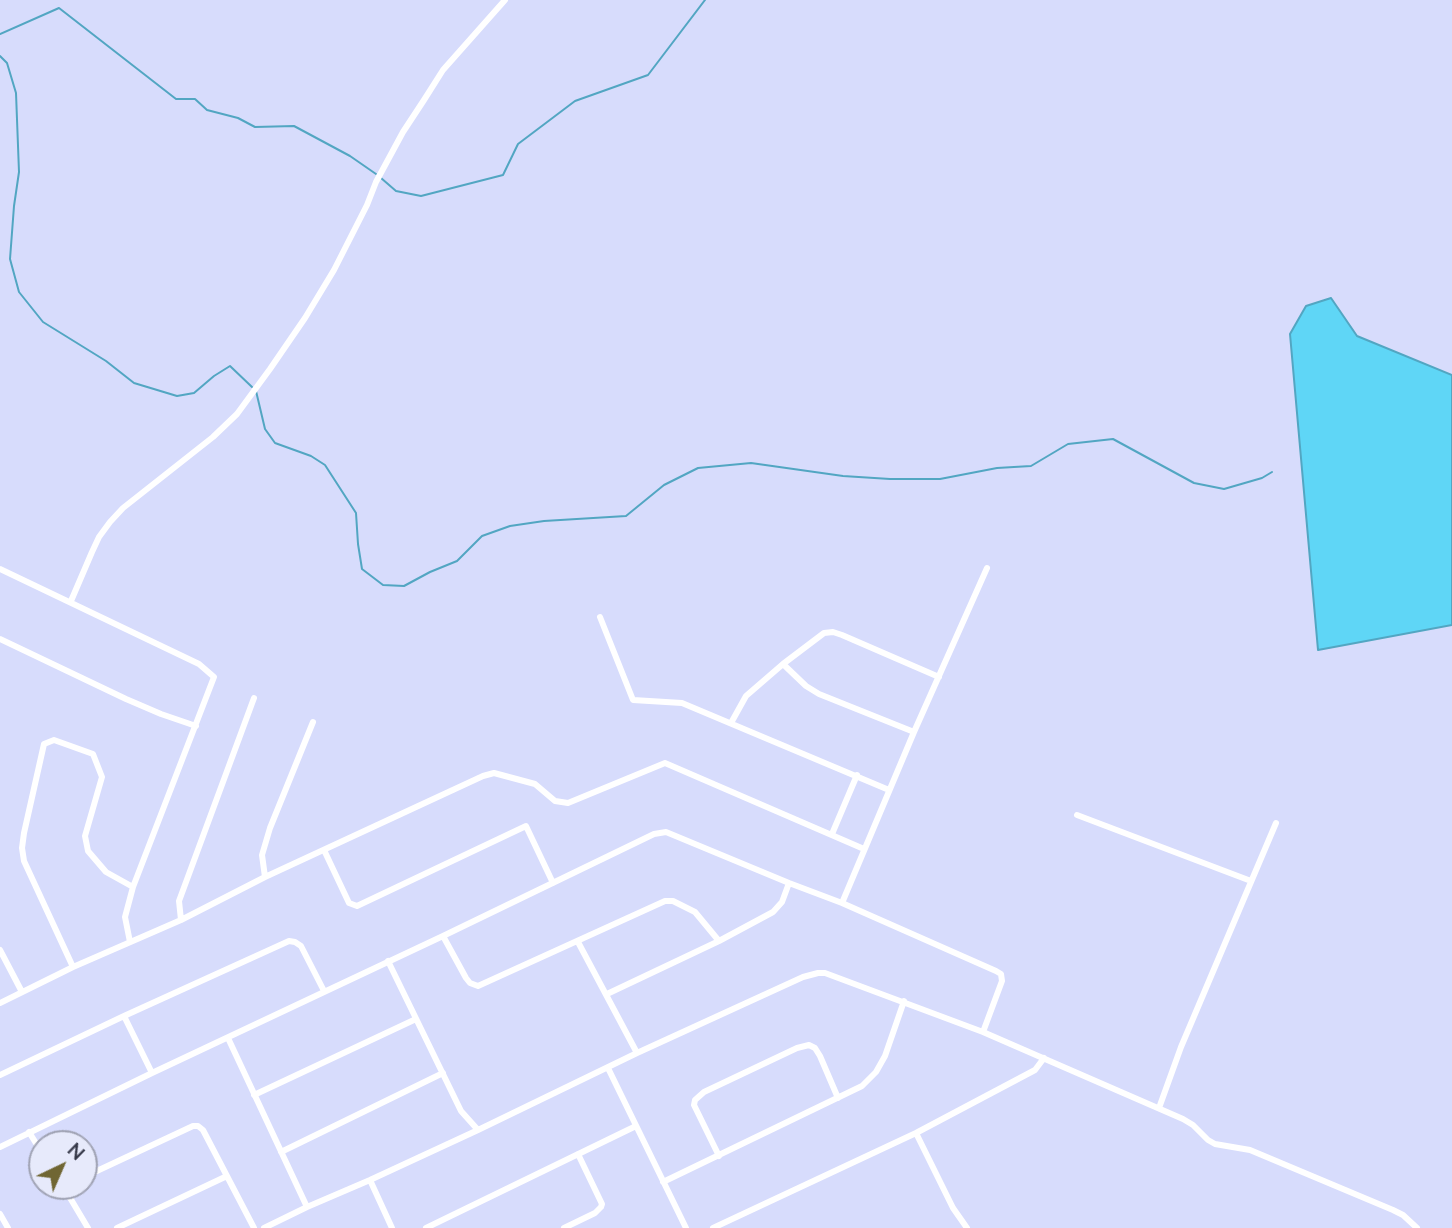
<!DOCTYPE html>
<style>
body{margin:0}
#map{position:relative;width:1452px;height:1228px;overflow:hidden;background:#d7dcfc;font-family:Lato,sans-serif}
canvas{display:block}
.north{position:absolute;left:28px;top:1130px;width:70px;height:70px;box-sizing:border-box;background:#e7eafb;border:2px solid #9fa2b3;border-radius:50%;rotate:44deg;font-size:19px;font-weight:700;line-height:28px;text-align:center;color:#343747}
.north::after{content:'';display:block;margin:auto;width:24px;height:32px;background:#706633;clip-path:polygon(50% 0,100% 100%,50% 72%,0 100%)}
</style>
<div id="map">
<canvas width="1452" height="1228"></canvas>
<div class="north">N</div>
</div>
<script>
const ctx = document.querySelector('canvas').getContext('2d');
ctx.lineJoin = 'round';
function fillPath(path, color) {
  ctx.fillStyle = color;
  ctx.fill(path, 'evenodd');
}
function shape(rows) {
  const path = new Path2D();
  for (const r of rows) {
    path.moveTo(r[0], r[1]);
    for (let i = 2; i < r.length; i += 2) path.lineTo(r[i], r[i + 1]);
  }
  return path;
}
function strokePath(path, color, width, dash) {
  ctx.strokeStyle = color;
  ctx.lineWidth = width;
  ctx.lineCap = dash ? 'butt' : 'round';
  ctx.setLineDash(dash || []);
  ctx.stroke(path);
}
const water = shape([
 [1331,298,1357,336,1452,375,1452,625,1318,650,1290,334,1306,306,1331,298]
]);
fillPath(water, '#5fd6f6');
strokePath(water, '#52a6c2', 2);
strokePath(shape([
 [0,34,59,8,176,99,195,99,207,110,238,118,255,127,294,126,350,156,376,174],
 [0,56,7,63,16,93,19,172,14,206,10,259,19,292,43,322,106,361,134,383,177,396,194,393,214,376,230,366,252,387],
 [381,178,396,191,421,196,503,175,518,144,575,101,648,75,705,0],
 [256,391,265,429,275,443,311,456,325,465,356,513,358,544,362,569,383,585,404,586,430,572,457,561,482,536,510,526,544,521,626,516,664,485,698,468,751,463,843,476,890,479,940,479,997,468,1031,466,1068,444,1113,439,1194,483,1224,489,1262,478,1272,472]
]), '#52a6c2', 2);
strokePath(shape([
 [0,569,199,664,214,677,133,887,125,917,130,942],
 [71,601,92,552,99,537,110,522,123,508,213,437,237,414,270,369,305,318,334,270,367,205,376,182,403,132,424,100,443,70,505,0],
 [600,617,633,700,682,703,889,790],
 [0,639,126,699,161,714,196,726],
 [783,664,806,686,819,694,914,732],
 [731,723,746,696,783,664,824,633,833,632,842,635,939,677],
 [1077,815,1251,881],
 [832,834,857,775],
 [324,850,349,903,357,906,526,826,553,883],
 [265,877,262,855,270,828,313,722],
 [842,903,914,732,987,568],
 [181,920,179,901,254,698],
 [443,936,466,978,470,983,478,986,665,901,673,901,695,912,719,941],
 [578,942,637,1053],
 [0,950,22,992],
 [388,961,461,1111,478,1130],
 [73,967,24,861,22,848,24,833,44,744,54,740,93,754,102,777,85,836,88,851,106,872,133,887],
 [607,994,719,941,773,912,782,902,789,883],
 [0,1003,73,967,181,920,265,877,483,776,494,773,535,784,555,801,568,803,665,763,864,849],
 [124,1016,152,1073],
 [228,1038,307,1207],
 [608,1068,686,1228],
 [0,1075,124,1016,289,941,295,942,301,946,324,991],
 [254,1095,416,1019],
 [1159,1108,1181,1047,1276,823],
 [29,1132,42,1153],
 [916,1133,953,1208,967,1228],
 [0,1147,152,1073,443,936,654,834,666,832,789,883,842,903,996,971,1001,974,1002,981,983,1032],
 [281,1152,443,1073],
 [719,1156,694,1105,695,1100,704,1092,797,1048,809,1045,815,1048,820,1056,838,1098],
 [84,1177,193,1126,198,1126,203,1130,254,1228],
 [370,1180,392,1228],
 [663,1182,862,1086,876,1072,885,1056,904,1001],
 [63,1186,88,1228],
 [0,1214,8,1228],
 [117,1228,227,1176],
 [264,1228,307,1207,370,1180,478,1130,637,1053,803,977,818,973,825,973,983,1032,1183,1119,1193,1125,1208,1140,1215,1144,1250,1150,1393,1210,1403,1215,1417,1228],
 [426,1228,636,1126],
 [564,1228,595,1213,601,1207,602,1204,578,1154],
 [713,1228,916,1133,1035,1070,1044,1058]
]), '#fff', 6);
</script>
